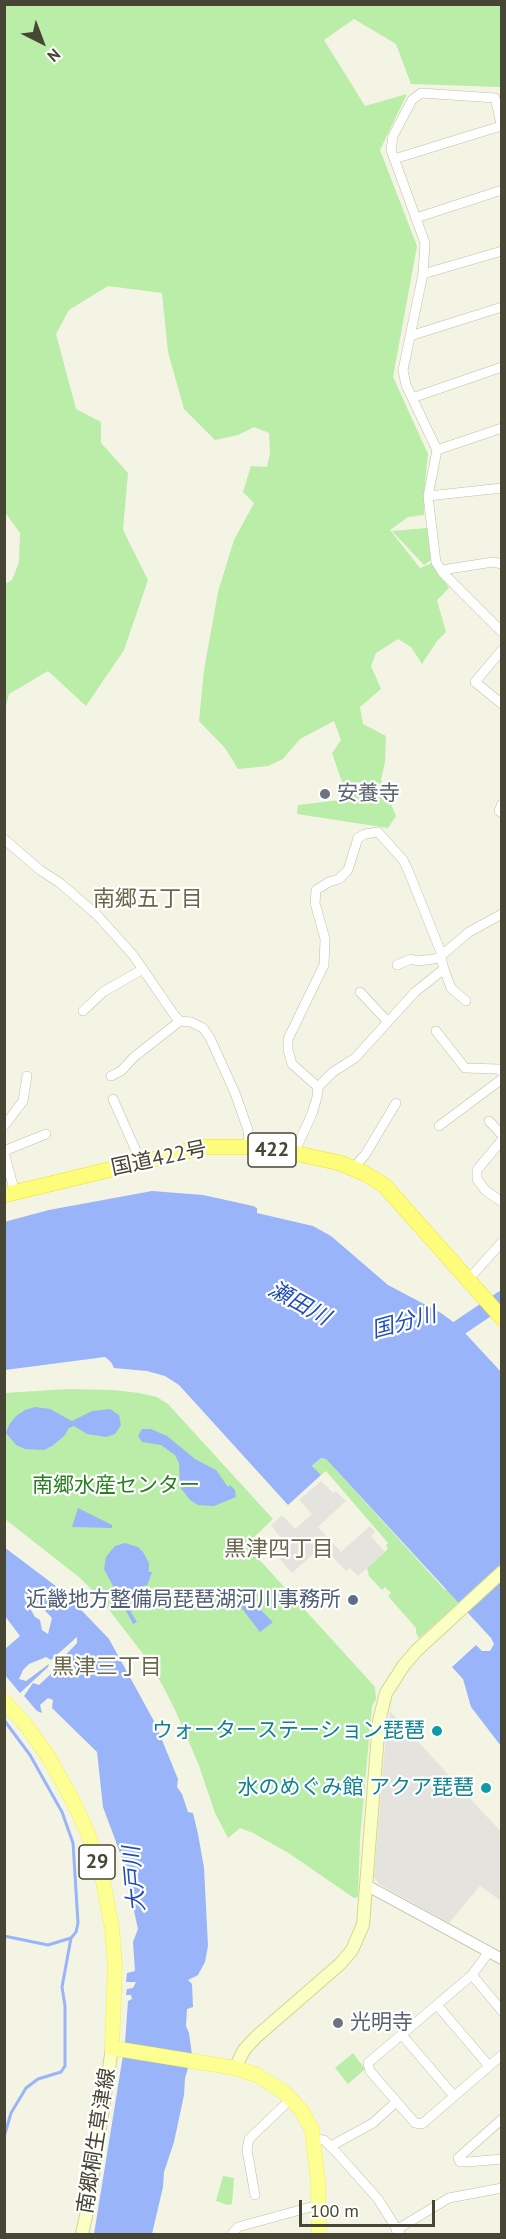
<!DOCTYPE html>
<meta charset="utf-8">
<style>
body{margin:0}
#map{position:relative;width:506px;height:2239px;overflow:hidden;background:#f4f4e4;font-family:"PT Sans",sans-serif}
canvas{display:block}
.frame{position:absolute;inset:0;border:6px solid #474533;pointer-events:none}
.north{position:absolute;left:12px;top:12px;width:60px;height:60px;-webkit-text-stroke:4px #fff;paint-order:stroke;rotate:138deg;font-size:16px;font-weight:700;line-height:24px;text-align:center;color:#474533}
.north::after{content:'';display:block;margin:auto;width:21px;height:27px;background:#474533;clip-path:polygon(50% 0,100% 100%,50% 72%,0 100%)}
.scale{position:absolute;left:299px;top:2200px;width:136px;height:27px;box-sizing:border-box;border:3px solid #474533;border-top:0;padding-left:8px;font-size:18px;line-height:21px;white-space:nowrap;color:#474533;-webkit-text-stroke:4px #fff;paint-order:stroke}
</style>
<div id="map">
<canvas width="506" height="2239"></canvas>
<div class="frame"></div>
<div class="north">N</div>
<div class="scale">100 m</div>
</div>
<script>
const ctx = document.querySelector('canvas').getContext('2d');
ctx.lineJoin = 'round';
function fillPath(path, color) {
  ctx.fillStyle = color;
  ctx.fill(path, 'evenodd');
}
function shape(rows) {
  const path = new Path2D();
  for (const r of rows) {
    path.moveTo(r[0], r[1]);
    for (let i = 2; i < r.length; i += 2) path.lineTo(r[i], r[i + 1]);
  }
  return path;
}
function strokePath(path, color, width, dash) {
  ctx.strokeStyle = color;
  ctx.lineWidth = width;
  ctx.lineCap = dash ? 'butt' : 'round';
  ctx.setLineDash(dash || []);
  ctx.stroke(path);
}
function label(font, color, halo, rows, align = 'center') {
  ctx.font = font + ' "PT Sans","Noto Sans JP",sans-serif';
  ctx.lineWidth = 4.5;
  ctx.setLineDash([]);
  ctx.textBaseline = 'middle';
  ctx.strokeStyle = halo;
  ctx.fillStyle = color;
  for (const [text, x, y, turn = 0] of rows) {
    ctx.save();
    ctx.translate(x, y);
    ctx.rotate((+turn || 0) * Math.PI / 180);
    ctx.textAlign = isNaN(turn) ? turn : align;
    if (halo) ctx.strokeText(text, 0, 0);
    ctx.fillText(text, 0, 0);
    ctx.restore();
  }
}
fillPath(shape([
 [5,5,501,5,501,87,411,84,396,44,354,19,324,40,365,106,407,94,380,150,417,246,393,377,428,454,424,493,424,515,408,517,390,530,420,568,432,563,449,588,437,600,446,632,437,641,422,664,411,647,398,639,376,653,371,666,381,689,360,707,363,724,386,736,385,762,381,780,396,816,388,828,297,814,298,805,348,799,332,753,341,740,334,721,300,739,283,759,268,766,238,769,225,748,199,721,204,670,218,592,234,540,254,503,243,492,251,466,267,467,270,453,269,433,254,427,238,435,215,440,184,409,168,352,162,293,108,286,69,310,56,334,76,409,101,422,101,443,128,473,123,530,148,580,124,650,86,706,48,671,9,694,5,710,5,584,12,580,19,562,20,533,4,511],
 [427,528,431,560,424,565,392,531],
 [69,1389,113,1390,139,1393,157,1397,168,1404,273,1519,246,1545,375,1687,376,1699,372,1706,360,1838,358,1897,354,1898,287,1852,253,1833,240,1828,228,1838,215,1813,198,1763,176,1712,163,1686,143,1654,100,1598,80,1578,5,1519,4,1393],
 [321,1458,326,1459,445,1590,449,1590,459,1602,419,1638,416,1633,416,1628,388,1596,391,1593,385,1587,382,1590,369,1576,367,1568,388,1549,386,1545,388,1543,326,1471,321,1475,312,1467],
 [353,2053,365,2069,348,2084,335,2068],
 [223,2176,234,2178,232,2204,228,2205,216,2201]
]), '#b9eda8');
fillPath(shape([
 [321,1481,333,1493,336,1491,346,1501,318,1527,341,1552,370,1526,375,1532,371,1536,385,1552,358,1576,350,1568,346,1571,331,1555,329,1556,321,1547,292,1573,270,1548,281,1538,271,1525,282,1515,295,1529,312,1514,299,1500],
 [390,1711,501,1832,501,1901,480,1886,449,1923,379,1884,374,1877,385,1746]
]), '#e4e3dd');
fillPath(shape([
 [152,1191,203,1195,253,1206,257,1208,257,1213,313,1226,331,1236,388,1285,441,1313,456,1324,474,1312,481,1319,465,1333,502,1373,501,1746,471,1707,463,1679,452,1667,476,1645,482,1651,490,1651,494,1644,491,1638,326,1459,321,1458,312,1466,321,1475,288,1505,179,1385,165,1376,147,1371,114,1368,111,1362,105,1357,5,1370,4,1222,49,1210],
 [35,1407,50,1409,72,1421,92,1411,110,1409,119,1415,121,1425,115,1434,106,1437,87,1434,74,1426,69,1428,64,1436,52,1446,44,1450,25,1449,16,1445,6,1433,9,1425,16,1416,25,1410],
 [142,1429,151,1429,167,1436,195,1459,216,1470,228,1487,230,1485,235,1490,236,1497,214,1506,198,1505,190,1500,180,1487,179,1463,175,1455,161,1445,142,1442,138,1436],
 [78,1508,112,1525,112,1528,72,1527],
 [125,1543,138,1547,143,1552,149,1563,149,1572,152,1572,147,1586,145,1585,129,1599,129,1609,137,1622,133,1624,104,1569,106,1557,110,1552,115,1546],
 [4,1547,65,1593,109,1639,155,1723,178,1779,177,1787,182,1794,188,1812,193,1813,198,1834,204,1868,208,1946,205,1962,198,1975,188,1980,192,1984,193,2007,187,2009,186,2026,189,2033,192,2055,185,2078,184,2095,174,2142,164,2172,163,2187,152,2234,94,2234,125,2043,128,2001,132,1999,131,1995,126,1995,127,1989,133,1988,136,1982,126,1982,127,1973,135,1971,133,1942,138,1929,123,1861,103,1807,97,1752,52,1708,53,1700,48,1698,40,1705,42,1713,37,1711,24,1696,33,1683,39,1685,54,1671,56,1665,77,1643,77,1637,51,1660,46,1657,29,1664,23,1670,19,1679,26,1681,49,1664,48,1667,20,1693,5,1675,5,1649,20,1636,5,1616],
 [24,1593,32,1597,52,1618,48,1634,42,1630,40,1620,35,1617,25,1600],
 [245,1595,273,1622,260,1632,237,1602]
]), '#99b4f8');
strokePath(shape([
 [4,1720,30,1755,62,1812,73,1843,78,1923,76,1932,71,1938,62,1987,65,2006,65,2066,61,2072,38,2079,26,2088,11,2113,4,2137],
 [4,1936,48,1945,71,1938]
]), '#99b4f8', 3);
strokePath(shape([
 [459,1328,502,1299]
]), '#99b4f8', 16);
const minor = shape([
 [502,128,495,98,421,93,412,100,393,136,391,150,425,243,423,274,403,370,406,385,437,450,428,496,436,562,443,573,502,632],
 [394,159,501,126],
 [416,218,502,190],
 [423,274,502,251],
 [410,336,502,307],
 [412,398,502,367],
 [437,450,502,428],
 [428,496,502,488],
 [442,570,493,562,502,564],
 [502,650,475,682,502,704],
 [502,804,499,811,502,813],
 [4,839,40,870,60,883,97,915,133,955,175,1016,180,1021,191,1022,203,1028,210,1038,235,1093,248,1130,249,1147],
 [442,955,469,932,502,914],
 [397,965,411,959,418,961,441,958],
 [444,969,451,988,466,1001],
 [360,992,388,1022],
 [83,1011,103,992,143,969],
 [436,1031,465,1068,499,1069,502,1072],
 [111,1076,121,1071,134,1057,180,1021],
 [113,1099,141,1162],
 [489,1121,502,1135],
 [4,1126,23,1101,27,1076],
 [439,1126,502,1079],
 [502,1140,477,1170,477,1179,485,1190,502,1202],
 [4,1151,46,1134],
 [4,1152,15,1193],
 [294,1153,312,1114,317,1097,318,1087,333,1072,355,1058,415,992,444,969,441,958,442,955,408,870,403,860,378,832,365,834,358,838,348,870,339,879,329,882,316,890,315,903,325,939,324,965,288,1039,288,1050,292,1064,318,1087],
 [353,1168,365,1155,396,1103],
 [468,1280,502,1242],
 [488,1953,472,1975,368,2063,370,2071,415,2123,422,2124,502,2055],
 [472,1975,502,2011],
 [437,2005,489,2066],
 [402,2035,454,2096],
 [502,2119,458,2158,460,2162,467,2162,502,2159],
 [314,2139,324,2140,337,2153,378,2199,400,2234],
 [331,2146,373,2123,396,2102],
 [255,2195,247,2150,249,2139,292,2098],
 [396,2230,449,2198,502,2188],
 [232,2234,238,2227,318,2205]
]);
const tertiary = shape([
 [366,1885,502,1959]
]);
const secondary = shape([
 [235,2068,244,2050,256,2037,340,1964,352,1950,363,1925,379,1721,386,1693,404,1665,417,1650,502,1572],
 [82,2234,89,2202,112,2048]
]);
const primary = shape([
 [4,1701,25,1724,48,1756,74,1803,88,1834,102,1876,112,1928,115,1967,112,2048,235,2068,257,2075,284,2092,302,2111,312,2130,318,2183,319,2234]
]);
const trunk = shape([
 [4,1195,204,1147,249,1147,294,1153,340,1163,364,1173,384,1185,502,1318]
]);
strokePath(minor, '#c0bfa5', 10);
strokePath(tertiary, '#c0bfa5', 12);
strokePath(secondary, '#d3d68c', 14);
strokePath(primary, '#f0f055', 15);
strokePath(trunk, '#eee023', 16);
strokePath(minor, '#fff', 9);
strokePath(tertiary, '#fff', 10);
strokePath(secondary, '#fcffc3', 12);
strokePath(primary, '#fdff92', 14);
strokePath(trunk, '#fefc7b', 15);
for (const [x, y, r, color] of [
 [325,794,6,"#6b7280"],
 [353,1600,6,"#5c6f8a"],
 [437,1731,6,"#0f9aa8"],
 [486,1788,6,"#0f9aa8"],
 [338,2023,6,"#6b7280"]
]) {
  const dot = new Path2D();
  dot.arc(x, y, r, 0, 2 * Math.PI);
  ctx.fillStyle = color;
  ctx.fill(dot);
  strokePath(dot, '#fff', 2);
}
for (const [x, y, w] of [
 [272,1150,48],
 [97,1862,36]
]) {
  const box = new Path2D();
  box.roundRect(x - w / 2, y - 17, w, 34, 4.5);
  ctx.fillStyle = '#fff';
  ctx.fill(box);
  strokePath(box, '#474533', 1.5);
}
label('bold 20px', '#474533', null, [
 ["422",272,1150],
 ["29",97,1862]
]);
label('21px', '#5b616d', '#fff', [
 ["安養寺",337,794],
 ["光明寺",350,2023]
], 'left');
label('21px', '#474533', '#fff', [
 ["国道422号",159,1159,-12],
 ["南郷桐生草津線",97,2141,-81]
]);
label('21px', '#287e20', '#fff', [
 ["南郷水産センター",116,1486]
]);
label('21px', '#4e5e75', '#fff', [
 ["近畿地方整備局琵琶湖河川事務所",341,1600]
], 'right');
label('21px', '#0d838f', '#fff', [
 ["ウォーターステーション琵琶",425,1731],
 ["水のめぐみ館 アクア琵琶",474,1788]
], 'right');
label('22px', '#6b6749', '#fff', [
 ["南郷五丁目",148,900],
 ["黒津四丁目",279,1550],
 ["黒津三丁目",107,1668]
]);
label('italic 22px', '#214dbe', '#fff', [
 ["瀬田川",299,1304,29],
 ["国分川",404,1323,-15],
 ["大戸川",135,1879,-95]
]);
</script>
